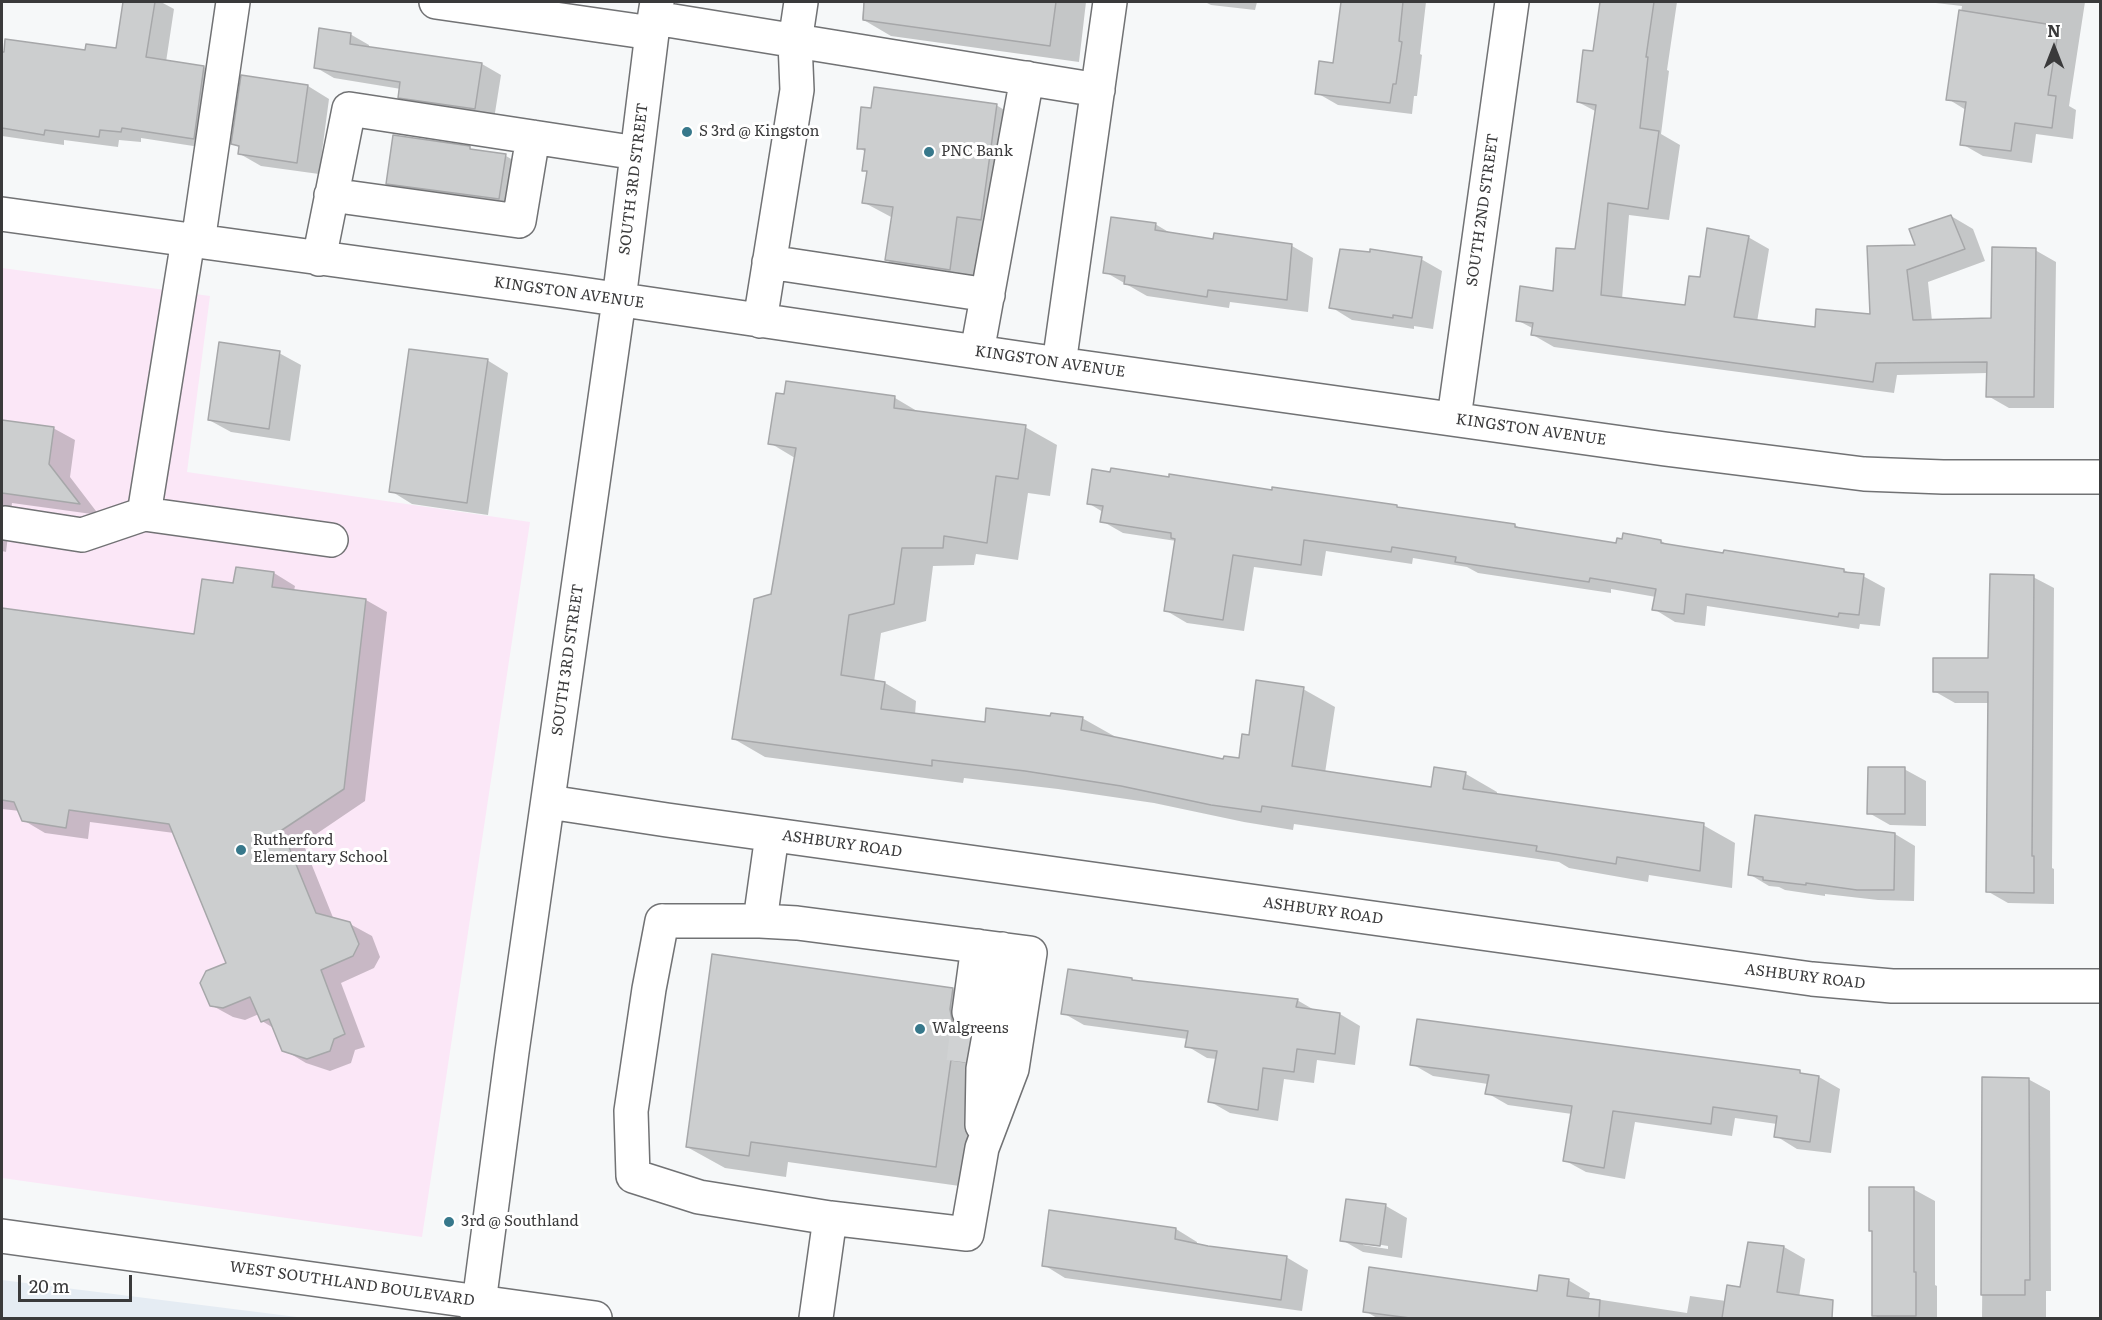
<!DOCTYPE html>
<style>
body{margin:0}
#map{position:relative;width:2102px;height:1320px;overflow:hidden;background:#f6f8f9;font-family:Literata,serif}
canvas{display:block}
.frame{position:absolute;inset:0;border:3px solid #3a3a3b;pointer-events:none}
.north{position:absolute;left:2024px;top:18px;width:60px;height:60px;-webkit-text-stroke:4px #fff;paint-order:stroke;rotate:0deg;font-size:16px;font-weight:700;line-height:24px;text-align:center;color:#3a3a3b}
.north::after{content:'';display:block;margin:auto;width:21px;height:27px;background:#3a3a3b;clip-path:polygon(50% 0,100% 100%,50% 72%,0 100%)}
.scale{position:absolute;left:18px;top:1275px;width:114px;height:27px;box-sizing:border-box;border:3px solid #3a3a3b;border-top:0;padding-left:8px;font-size:18px;line-height:21px;white-space:nowrap;color:#3a3a3b;-webkit-text-stroke:4px #fff;paint-order:stroke}
</style>
<div id="map">
<canvas width="2102" height="1320"></canvas>
<div class="frame"></div>
<div class="north">N</div>
<div class="scale">20 m</div>
</div>
<script>
const ctx = document.querySelector('canvas').getContext('2d');
ctx.lineJoin = 'round';
function fillPath(path, color) {
  ctx.fillStyle = color;
  ctx.fill(path, 'evenodd');
}
function shape(rows) {
  const path = new Path2D();
  for (const r of rows) {
    path.moveTo(r[0], r[1]);
    for (let i = 2; i < r.length; i += 2) path.lineTo(r[i], r[i + 1]);
  }
  return path;
}
function strokePath(path, color, width, dash) {
  ctx.strokeStyle = color;
  ctx.lineWidth = width;
  ctx.lineCap = dash ? 'butt' : 'round';
  ctx.setLineDash(dash || []);
  ctx.stroke(path);
}
function label(font, color, halo, rows, align = 'center') {
  ctx.font = font + ' Literata,serif';
  ctx.lineWidth = 6;
  ctx.setLineDash([]);
  ctx.textBaseline = 'middle';
  ctx.strokeStyle = halo;
  ctx.fillStyle = color;
  for (const [text, x, y, turn = 0] of rows) {
    ctx.save();
    ctx.translate(x, y);
    ctx.rotate((+turn || 0) * Math.PI / 180);
    ctx.textAlign = isNaN(turn) ? turn : align;
    if (halo) ctx.strokeText(text, 0, 0);
    ctx.fillText(text, 0, 0);
    ctx.restore();
  }
}
fillPath(shape([
 [2,1280,305,1318,2,1318]
]), '#e5ecf3');
fillPath(shape([
 [2,268,210,296,187,472,530,522,422,1237,2,1178]
]), '#fbe7f7');
fillPath(shape([
 [125,2,161,2,174,9,166,62,204,67,223,78,213,149,141,138,141,142,119,140,118,147,64,140,64,145,2,136,2,53,118,49],
 [864,2,1086,2,1079,62,891,36,862,19],
 [1205,2,1257,2,1255,10,1211,5],
 [1343,2,1426,2,1420,54,1422,55,1417,96,1414,96,1412,114,1338,105,1317,93,1334,65],
 [1602,2,1677,2,1667,70,1669,71,1661,134,1680,145,1669,220,1629,215,1622,299,1686,306,1702,278,1748,237,1769,249,1757,322,1816,329,1871,316,1917,246,1951,216,1973,229,1985,261,1928,282,1932,321,1992,320,2035,250,2056,262,2054,408,2009,408,1988,396,1988,373,1897,375,1894,393,1554,347,1533,335,1534,329,1517,320,1554,293,1576,251,1597,112,1578,102,1594,53],
 [1927,2,2085,2,2069,106,2076,110,2073,139,2036,134,2032,163,1983,156,1962,144,1966,110,1948,99,1962,6],
 [350,34,369,45,369,48,482,64,501,75,494,119,419,108,400,97,401,89,334,78,315,67],
 [308,86,329,99,319,174,261,166,240,154,241,148,233,144],
 [996,105,1023,121,977,285,914,275,886,260,893,218,863,202,868,173,864,170,866,152,859,148],
 [470,148,475,151,506,156,537,174,530,217,419,201,387,183],
 [1155,224,1172,234,1214,241,1292,246,1313,258,1308,312,1230,302,1229,308,1147,296,1105,272],
 [1421,259,1442,271,1433,329,1414,326,1414,329,1352,320,1331,307],
 [279,353,301,365,290,441,231,432,209,420],
 [487,360,508,373,488,515,412,504,391,491],
 [895,398,922,414,1025,427,1057,445,1050,496,1028,493,1018,560,976,554,974,565,933,566,926,621,881,633,874,682,885,683,916,701,915,715,986,723,1052,718,1082,718,1114,736,1113,738,1225,761,1240,760,1250,736,1303,689,1335,707,1325,773,1432,788,1466,774,1497,792,1497,795,1703,825,1735,843,1732,888,1649,875,1648,882,1569,868,1559,862,1294,824,1293,830,1244,822,1154,803,1058,789,964,778,963,783,765,757,734,739,772,595,795,458,770,443],
 [2,421,53,428,75,440,70,477,99,515,12,503,6,552,2,551],
 [1088,503,1515,525,1523,530,1618,544,1661,541,1670,546,1844,570,1851,574,1863,576,1885,588,1880,626,1860,624,1859,629,1707,606,1705,626,1675,622,1654,609,1656,597,1611,589,1611,593,1478,573,1467,567,1413,558,1412,564,1326,551,1322,576,1254,567,1244,631,1187,623,1165,610,1176,541,1123,533,1102,521,1103,512],
 [274,573,295,586,294,591,366,600,387,612,365,801,303,843,334,920,350,924,372,936,380,957,374,968,341,983,365,1047,355,1050,351,1063,330,1071,306,1063,284,1050,275,1029,262,1021,259,1014,245,1020,233,1017,211,1005,228,964,174,833,90,822,88,839,45,833,23,820,20,811,2,809,2,609,196,635,234,584],
 [2033,577,2054,588,2052,868,2054,869,2054,904,2008,903,1987,891,1989,703,1955,703,1934,691,1989,660],
 [1904,769,1926,781,1926,826,1890,825,1869,813],
 [1895,834,1915,846,1914,901,1878,900,1825,894,1825,896,1785,890,1779,887,1769,886,1749,874],
 [714,956,953,989,991,1011,974,1188,788,1162,786,1177,725,1168,687,1147],
 [1132,979,1135,981,1297,1000,1316,1011,1340,1014,1360,1026,1355,1065,1317,1060,1314,1083,1284,1079,1278,1121,1230,1113,1209,1101,1217,1059,1207,1058,1187,1046,1188,1039,1084,1025,1063,1013],
 [1412,1064,1799,1072,1805,1075,1819,1077,1840,1089,1831,1153,1797,1149,1776,1136,1777,1124,1735,1118,1732,1136,1635,1122,1625,1179,1586,1172,1564,1160,1572,1114,1508,1105,1487,1093,1488,1084,1433,1076],
 [1984,1078,2028,1079,2050,1091,2051,1291,2046,1291,2046,1318,1982,1318],
 [1913,1189,1935,1201,1935,1285,1937,1286,1937,1318,1879,1318,1874,1315,1874,1232,1870,1230],
 [1347,1200,1386,1206,1407,1218,1402,1258,1363,1252,1342,1240],
 [1363,1242,1388,1246,1388,1249,1363,1245],
 [1176,1229,1197,1242,1197,1245,1286,1257,1308,1270,1302,1311,1065,1278,1044,1265],
 [1784,1247,1805,1259,1798,1304,1803,1306,1801,1318,1377,1318,1365,1311,1539,1293,1568,1280,1590,1293,1589,1298,1687,1313,1690,1296,1726,1301,1742,1289]
]), '#0003');
const building = shape([
 [123,2,155,2,146,57,204,66,194,139,122,128,121,132,100,130,99,137,45,130,44,135,2,128,2,52,4,52,5,39,85,50,86,44,116,48,123,2],
 [864,2,1056,2,1050,46,863,20,864,2],
 [1341,2,1403,2,1399,41,1402,42,1396,84,1393,84,1390,103,1315,94,1319,61,1333,63,1341,2],
 [1600,2,1654,2,1646,57,1648,57,1640,128,1659,131,1648,209,1608,203,1601,295,1685,305,1689,276,1700,277,1707,228,1749,236,1734,317,1815,327,1816,309,1870,314,1867,246,1915,245,1909,229,1951,215,1965,249,1907,270,1913,320,1991,318,1992,247,2036,248,2034,397,1986,397,1987,362,1876,363,1873,382,1531,335,1533,323,1516,321,1520,286,1553,291,1556,248,1575,249,1596,105,1577,102,1583,50,1593,51,1600,2],
 [1959,10,2059,26,2048,95,2056,96,2052,128,2015,123,2011,151,1960,145,1966,102,1946,100,1959,10],
 [319,28,351,33,350,44,482,63,475,109,398,98,400,82,314,68,319,28],
 [241,75,308,85,297,163,238,154,239,146,231,144,241,75],
 [874,87,997,104,981,220,957,217,950,270,885,260,893,207,862,203,867,171,862,171,865,149,857,149,861,107,871,108,874,87],
 [393,135,470,146,470,149,506,154,499,199,386,184,393,135],
 [1111,217,1156,223,1155,230,1213,239,1214,233,1292,244,1287,300,1208,290,1207,297,1124,284,1125,276,1103,273,1111,217],
 [1340,249,1370,252,1370,249,1422,257,1412,318,1393,315,1393,318,1329,308,1340,249],
 [219,342,280,351,269,429,208,420,219,342],
 [409,349,488,359,467,503,389,492,409,349],
 [786,381,895,396,894,408,1026,425,1018,479,996,476,987,543,944,536,943,548,902,548,894,604,849,615,841,675,885,682,881,709,985,722,986,708,1050,716,1051,713,1083,717,1081,730,1223,759,1224,756,1239,758,1242,734,1249,735,1256,680,1304,687,1292,766,1431,787,1434,767,1466,772,1463,789,1704,823,1700,871,1617,857,1616,864,1536,851,1537,846,1262,806,1261,812,1211,805,1121,786,1025,771,932,760,932,766,732,739,754,599,771,594,796,448,768,444,776,393,784,394,786,381],
 [2,420,54,427,49,464,80,504,2,493,2,420],
 [1111,468,1169,477,1169,474,1272,490,1272,487,1397,505,1397,507,1515,524,1515,527,1616,543,1617,538,1622,539,1623,533,1661,540,1661,543,1723,553,1724,550,1844,569,1844,572,1864,574,1859,615,1839,613,1838,617,1686,594,1684,614,1652,610,1656,589,1590,578,1589,582,1455,562,1456,557,1392,547,1391,552,1304,540,1301,565,1233,555,1223,620,1164,611,1175,539,1171,538,1171,533,1100,522,1103,506,1087,504,1092,469,1110,472,1111,468],
 [236,567,274,572,272,587,366,599,344,789,282,830,316,913,350,922,359,944,353,956,321,970,345,1034,334,1039,330,1051,307,1059,282,1051,269,1019,261,1022,250,997,223,1008,210,1006,200,983,206,971,226,963,169,824,69,810,66,828,22,821,14,802,2,800,2,608,194,634,202,579,233,583,236,567],
 [1990,574,2034,575,2032,856,2034,856,2034,893,1986,892,1988,692,1933,692,1933,658,1988,658,1990,574],
 [1868,767,1905,767,1905,814,1867,814,1868,767],
 [1755,815,1895,833,1894,890,1857,890,1806,883,1806,885,1763,880,1763,877,1748,875,1755,815],
 [712,954,953,988,950,1009,952,1020,958,1027,971,1030,965,1062,951,1060,936,1167,751,1142,749,1156,686,1147,712,954],
 [1068,969,1132,978,1132,980,1298,999,1296,1007,1340,1013,1335,1054,1297,1049,1294,1072,1263,1068,1258,1110,1208,1102,1217,1051,1185,1047,1188,1031,1061,1014,1068,969],
 [1417,1019,1800,1070,1800,1073,1819,1076,1810,1142,1774,1137,1777,1116,1713,1107,1711,1124,1613,1111,1604,1168,1563,1161,1572,1106,1485,1094,1489,1075,1410,1065,1417,1019],
 [1982,1077,2029,1078,2030,1280,2025,1280,2025,1295,1981,1295,1982,1077],
 [1869,1187,1914,1187,1914,1272,1916,1272,1916,1316,1872,1316,1872,1231,1869,1231,1869,1187],
 [1346,1199,1386,1204,1380,1246,1340,1241,1346,1199],
 [1049,1210,1176,1228,1175,1239,1208,1246,1287,1256,1281,1300,1042,1266,1049,1210],
 [1748,1242,1784,1246,1777,1292,1833,1300,1832,1318,1722,1318,1727,1285,1740,1287,1748,1242],
 [1369,1267,1537,1291,1539,1275,1569,1279,1567,1296,1600,1300,1599,1318,1410,1318,1363,1312,1369,1267]
]);
fillPath(building, '#cccecf');
strokePath(building, '#a6a7a9', 1.5);
strokePath(shape([
 [963,1062,969,1012]
]), '#d0d2d3', 33, [33, 16]);
const minor = shape([
 [436,2,652,33],
 [655,18,1098,90],
 [331,195,519,221,533,137],
 [2,214,568,292,1059,364,1665,449,1864,474,1943,477,2100,477],
 [188,240,144,514,331,540],
 [198,242,233,2],
 [319,259,349,109,637,153],
 [769,262,988,295],
 [760,321,797,90,795,42,801,2],
 [977,352,1027,78],
 [1059,364,1110,2],
 [1454,418,1512,2],
 [5,523,82,535,144,514],
 [549,802,667,820,1812,979,1892,986,2100,986],
 [662,921,760,921,797,923,1030,953,1012,1069,982,1148,967,1234,830,1218,699,1197,633,1176,631,1111,649,989,662,921],
 [760,921,772,835],
 [969,1012,978,946],
 [982,1125,983,1069,997,991,1002,949],
 [2,1236,595,1318],
 [477,1318,512,1052,619,300,652,33,657,2],
 [816,1318,830,1218]
]);
strokePath(minor, '#717274', 36);
strokePath(minor, '#fff', 33);
for (const [x, y, r, color] of [
 [687,132,6,"#37788b"],
 [929,152,6,"#37788b"],
 [241,850,6,"#37788b"],
 [920,1029,6,"#37788b"],
 [449,1222,6,"#37788b"]
]) {
  const dot = new Path2D();
  dot.arc(x, y, r, 0, 2 * Math.PI);
  ctx.fillStyle = color;
  ctx.fill(dot);
  strokePath(dot, '#fff', 2);
}
label('15px', '#3a3a3b', '#fff', [
 ["S 3rd @ Kingston",699,132],
 ["PNC Bank",941,152],
 ["Rutherford",253,841],
 ["Elementary School",253,858],
 ["Walgreens",932,1029],
 ["3rd @ Southland",461,1222]
], 'left');
label('15px', '#3a3a3b', '#fff', [
 ["SOUTH 3RD STREET",634,179,-83],
 ["SOUTH 2ND STREET",1483,210,-82],
 ["KINGSTON AVENUE",569,293,8],
 ["KINGSTON AVENUE",1050,362,8],
 ["KINGSTON AVENUE",1531,430,8],
 ["SOUTH 3RD STREET",568,660,-82],
 ["ASHBURY ROAD",842,844,8],
 ["ASHBURY ROAD",1323,911,8],
 ["ASHBURY ROAD",1805,977,7],
 ["WEST SOUTHLAND BOULEVARD",352,1284,8]
]);
</script>
